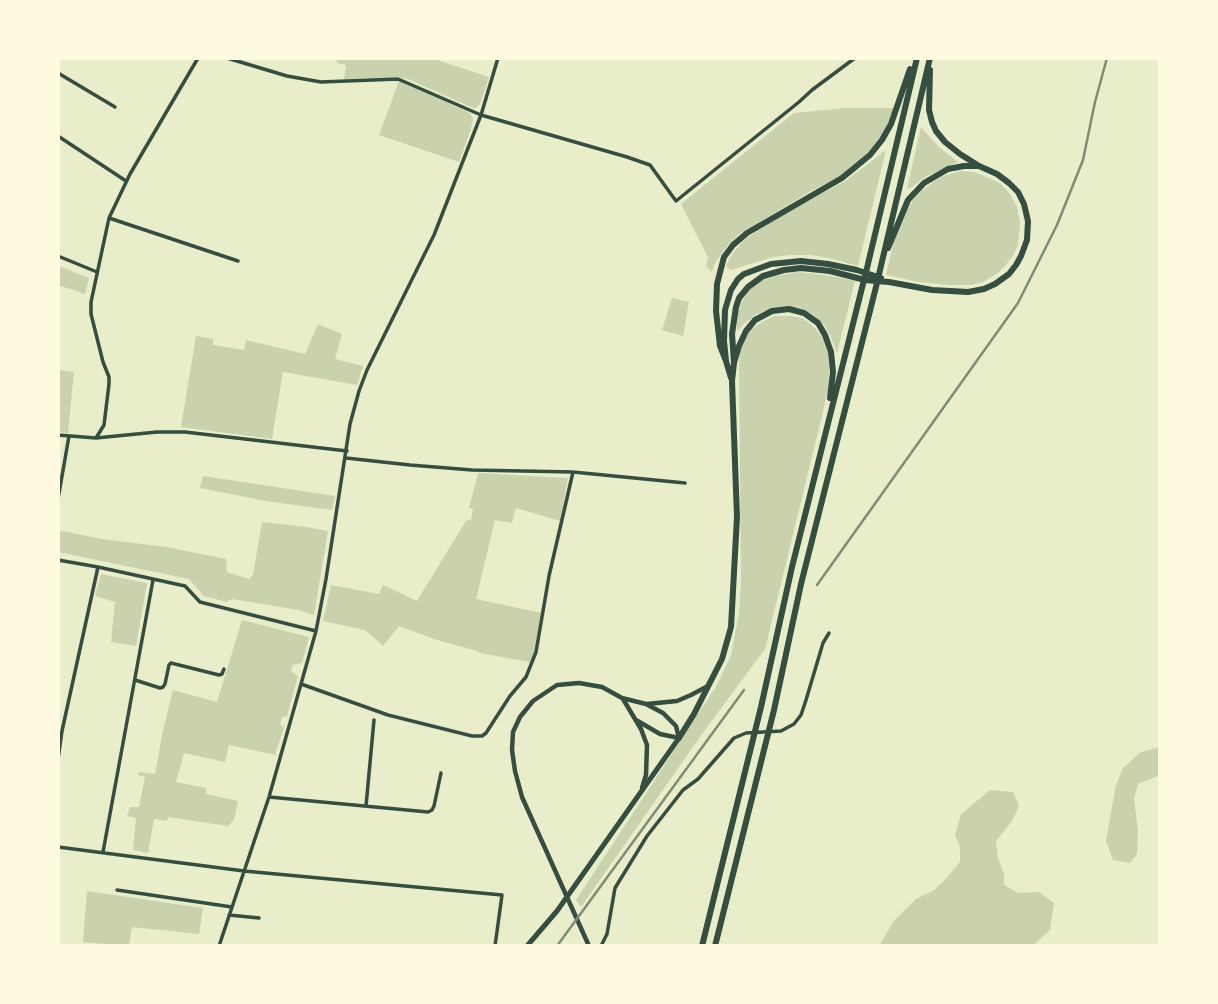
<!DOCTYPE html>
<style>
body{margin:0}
#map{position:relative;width:1218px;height:1004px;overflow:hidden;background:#e9edc9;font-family:"Titillium Web",sans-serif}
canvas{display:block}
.frame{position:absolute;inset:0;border:60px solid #fefae0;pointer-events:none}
</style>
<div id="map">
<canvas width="1218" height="1004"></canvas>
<div class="frame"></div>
</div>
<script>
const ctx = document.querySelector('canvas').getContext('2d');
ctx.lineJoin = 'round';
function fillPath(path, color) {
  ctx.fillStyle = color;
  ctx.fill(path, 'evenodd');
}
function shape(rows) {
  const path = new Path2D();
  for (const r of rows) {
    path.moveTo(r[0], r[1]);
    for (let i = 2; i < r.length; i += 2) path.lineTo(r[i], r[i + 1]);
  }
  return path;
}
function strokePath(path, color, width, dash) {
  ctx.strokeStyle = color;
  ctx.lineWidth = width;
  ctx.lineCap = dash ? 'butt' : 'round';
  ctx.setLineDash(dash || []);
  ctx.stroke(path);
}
fillPath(shape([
 [336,58,431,58,489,77,480,104,476,108,473,108,408,79,398,77,344,79,346,67,345,65,337,63],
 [399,81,468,112,471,115,473,119,471,129,459,162,379,135],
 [844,108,895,108,880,139,870,151,841,176,811,191,739,234,726,247,715,263,712,272,706,266,708,257,681,204,794,113],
 [921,127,938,146,958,162,925,177,909,189,907,188],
 [886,150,858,266,833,259,811,255,790,255,773,257,731,270,726,266,732,254,745,239,784,214,847,180],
 [961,171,974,172,989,178,1001,184,1010,194,1017,207,1020,223,1018,245,1012,257,1004,267,995,275,983,282,971,285,947,285,919,282,886,275,896,232,905,212,914,199,921,191,935,181,943,176],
 [59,266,89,278,85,294,58,285],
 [797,272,831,276,855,281,837,353,830,335,824,325,812,314,801,308,788,307,770,309,757,314,746,322,737,331,737,316,740,306,745,295,754,285,766,278],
 [672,298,689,302,683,336,662,330],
 [774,316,790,316,802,318,812,325,822,337,828,353,829,369,828,389,822,416,765,649,702,734,581,907,576,900,717,685,731,655,739,614,741,579,739,366,740,351,744,339,751,330,762,322],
 [318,324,342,334,335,359,363,366,357,385,283,372,272,439,181,427,196,336,213,339,213,345,244,350,246,340,305,354],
 [58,370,74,372,68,433,58,432],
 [478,473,568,478,560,521,516,508,512,523,495,520,476,599,541,613,534,653,530,662,480,653,477,651,437,640,399,626,383,646,365,630,323,621,331,585,379,594,383,585,417,601,466,521,471,520,473,509,469,508],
 [203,476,335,496,332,510,266,501,200,488],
 [262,522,307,527,328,531,314,615,299,610,232,599,227,602,204,596,189,579,58,552,58,532,62,531,102,539,166,547,226,559,227,571,229,573,249,579,253,575],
 [101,574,147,583,136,646,111,642,115,602,95,596],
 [242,620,309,637,302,663,293,665,291,671,298,676,287,716,282,717,280,724,284,727,275,755,229,745,225,762,184,753,176,782,206,788,206,794,238,801,234,820,228,826,168,817,167,821,154,819,148,853,133,850,136,818,127,816,130,807,139,807,145,777,138,775,139,772,155,774,162,735,173,690,217,702],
 [1160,747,1160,775,1138,784,1134,799,1138,831,1137,854,1130,863,1113,860,1106,841,1116,785,1123,768,1141,752],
 [990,790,1013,792,1019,806,1012,821,996,841,998,858,1004,874,1004,885,1018,893,1039,892,1054,903,1050,930,1032,946,879,946,893,922,916,899,933,891,945,880,960,862,960,847,955,835,961,814],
 [87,891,203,908,199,934,132,927,129,946,83,942]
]), '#cad2ad');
strokePath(shape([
 [227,58,287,76,321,82,398,79,481,115,627,157,650,165,676,201,799,102,812,90,855,58],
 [58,73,115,107],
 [58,136,126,181],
 [109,218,238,261],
 [58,256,97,272],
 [58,435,96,438,157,432,185,432,347,451],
 [96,438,104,425,109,384,109,377,103,362,91,314,91,302,109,218,130,174,198,58],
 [346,458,410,465,472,470,573,472,685,483],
 [58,499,69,436],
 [58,560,98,567,185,586,200,602,316,631],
 [135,680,160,688,163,687,165,684,169,665,171,663,219,675,222,674,224,669],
 [301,684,388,715,472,736,482,736,486,733,510,696,526,677,536,652,549,576,573,472],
 [58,759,62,731,98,567],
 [269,797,428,812,432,810,434,806,441,773],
 [366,806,374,720],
 [58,847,244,871,502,895,495,946],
 [103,852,153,580],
 [117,890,232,907],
 [229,915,259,918],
 [219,946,269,797,316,631,326,579,350,424,359,391,367,370,434,235,481,115,498,58],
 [601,946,607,934,615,888,647,836,683,790,698,779,734,738,746,733,781,731,794,724,801,715,806,700,823,643,829,633]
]), '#344e41', 3.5);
strokePath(shape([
 [623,699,641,729,647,745,646,775,642,788],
 [647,704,677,701,691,695,708,686],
 [589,946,522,797,515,771,512,750,513,732,520,717,533,701,557,685,579,683,602,687,622,698,646,704,663,713,676,726,679,738,660,734,636,720]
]), '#344e41', 4.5);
strokePath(shape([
 [527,946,557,911,679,738]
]), '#344e41', 5);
strokePath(shape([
 [888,248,908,200,924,183,948,169,964,166,977,166],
 [726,361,720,346,716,311,717,284,724,257,733,245,747,233,842,178,870,155,882,140,891,124,910,69],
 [734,363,732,334,736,307,739,298,748,287,763,276,784,270,801,268,830,271,865,280,889,282,932,290,968,292,984,289,995,284,1009,274,1016,265,1021,256,1027,240,1028,221,1024,204,1018,192,1009,183,997,174,979,166,960,154,945,142,936,131,932,122,929,110,930,70],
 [731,378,726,361,724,341,725,310,731,290,738,279,744,274,771,264,801,261,828,264,857,270,881,278],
 [679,738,694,714,722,659,731,627,737,517,732,381,734,363,739,346,746,331,755,320,772,311,789,309,804,313,818,323,825,335,831,352,833,372,830,398],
 [702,946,761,707,792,567,867,268,917,58],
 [715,946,774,710,801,584,876,287,930,58]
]), '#344e41', 6);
strokePath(shape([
 [817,585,1018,303,1057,225,1083,160,1095,102,1107,58],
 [557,946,744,690]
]), '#7c8e77', 2.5);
</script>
